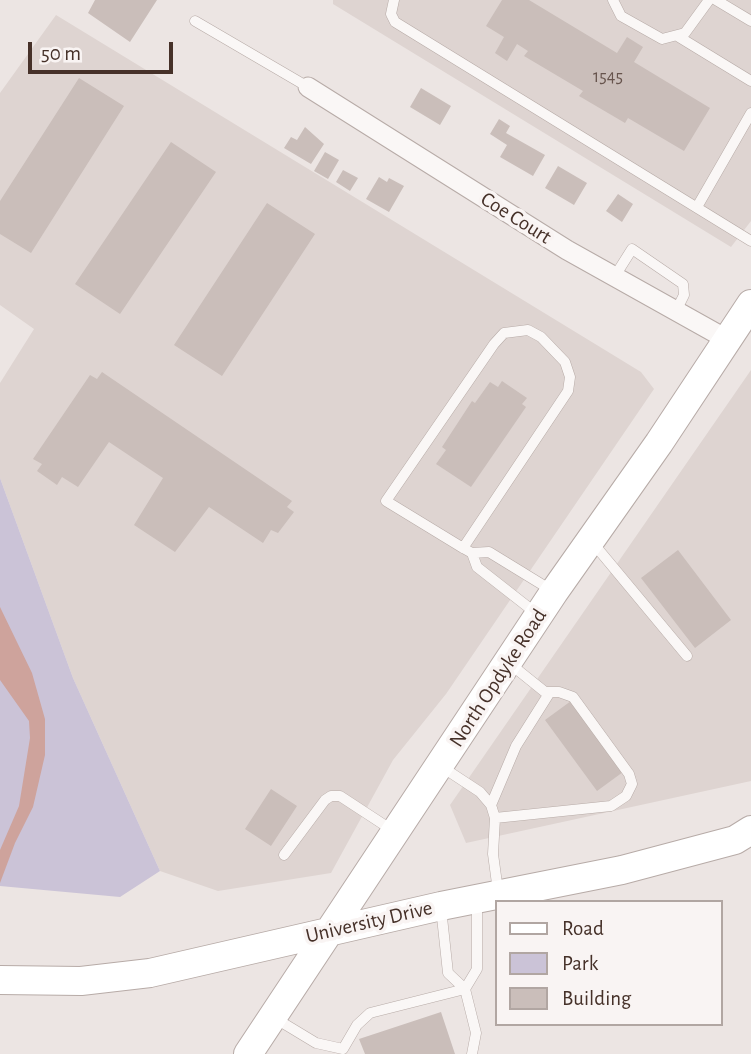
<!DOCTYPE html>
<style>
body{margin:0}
#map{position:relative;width:751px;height:1054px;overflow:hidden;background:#ece5e3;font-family:"Alegreya Sans",sans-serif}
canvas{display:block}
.legend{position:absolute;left:495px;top:900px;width:228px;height:126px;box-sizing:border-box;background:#f9f4f3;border:2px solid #b1a6a2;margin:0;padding:9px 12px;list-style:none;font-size:21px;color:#463129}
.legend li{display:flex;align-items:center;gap:14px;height:35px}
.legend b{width:35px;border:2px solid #b1a6a2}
.scale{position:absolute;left:28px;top:42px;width:145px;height:32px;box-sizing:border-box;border:4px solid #463129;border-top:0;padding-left:9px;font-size:21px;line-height:24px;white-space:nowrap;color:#463129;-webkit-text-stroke:5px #f9f4f3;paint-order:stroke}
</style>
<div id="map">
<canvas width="751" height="1054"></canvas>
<ul class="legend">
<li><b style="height:9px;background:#fff"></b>Road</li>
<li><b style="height:19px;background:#cbc3d7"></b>Park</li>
<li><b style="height:19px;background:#cabeba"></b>Building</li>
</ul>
<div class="scale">50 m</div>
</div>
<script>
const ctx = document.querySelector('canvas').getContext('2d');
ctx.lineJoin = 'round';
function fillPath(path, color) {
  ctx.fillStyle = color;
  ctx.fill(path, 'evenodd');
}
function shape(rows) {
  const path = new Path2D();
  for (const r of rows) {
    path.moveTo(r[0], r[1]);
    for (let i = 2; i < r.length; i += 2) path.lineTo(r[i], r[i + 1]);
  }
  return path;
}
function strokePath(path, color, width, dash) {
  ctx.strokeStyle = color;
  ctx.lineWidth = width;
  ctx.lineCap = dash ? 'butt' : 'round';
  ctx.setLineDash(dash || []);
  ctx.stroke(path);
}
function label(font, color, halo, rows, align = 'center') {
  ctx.font = font + ' "Alegreya Sans",sans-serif';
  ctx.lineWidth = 7;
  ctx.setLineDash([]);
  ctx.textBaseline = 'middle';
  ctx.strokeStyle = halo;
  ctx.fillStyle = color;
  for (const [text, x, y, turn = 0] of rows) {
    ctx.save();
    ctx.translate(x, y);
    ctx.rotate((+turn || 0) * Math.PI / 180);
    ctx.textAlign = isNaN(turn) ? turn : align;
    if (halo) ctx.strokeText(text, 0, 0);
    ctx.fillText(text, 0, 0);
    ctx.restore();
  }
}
fillPath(shape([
 [333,0,751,0,751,221,731,247,333,4],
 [56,15,641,372,654,389,446,694,393,760,331,873,218,891,160,871,73,678,0,478,0,383,34,329,0,305,0,93],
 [751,370,751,781,466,843,450,805]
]), '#ded4d1');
fillPath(shape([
 [0,478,73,678,160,871,120,897,0,886]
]), '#cbc3d7');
fillPath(shape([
 [0,607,32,673,45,719,45,755,33,807,15,843,0,883,0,850,19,806,30,738,29,721,0,680]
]), '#cea39c');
fillPath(shape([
 [95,0,157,0,130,42,88,13],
 [502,0,529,0,617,53,627,37,643,47,634,62,710,108,684,151,628,118,625,123,579,96,583,91,524,56,528,51,517,44,507,61,495,53,504,37,486,26],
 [79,78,124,106,31,253,0,234,0,201],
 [421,88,451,106,440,125,410,107],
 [499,119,510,126,506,133,545,155,533,176,500,157,507,145,490,134],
 [305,127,324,144,311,164,284,148,291,137,297,140],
 [171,142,216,172,120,314,75,284],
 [325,152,339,160,328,179,314,171],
 [558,166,587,183,574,205,545,188],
 [343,170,358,178,350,191,336,182],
 [379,177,387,182,389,178,404,186,389,212,366,199],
 [618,194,633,204,622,222,606,211],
 [267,203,315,234,222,376,174,345],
 [102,372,292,501,287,507,294,512,278,533,271,530,263,543,209,507,175,552,134,525,163,478,109,442,78,487,62,477,57,485,37,471,42,464,33,459,90,375,97,379],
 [502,381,527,398,522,404,526,407,471,487,436,464,446,450,442,447,472,401,475,403,490,382,498,387],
 [678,550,731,620,695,648,641,578],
 [571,701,623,772,597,791,545,720],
 [271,789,297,806,271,846,245,829],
 [441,1012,455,1054,365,1054,359,1039]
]), '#cabeba');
const lane = shape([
 [394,0,391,14,395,22,751,241],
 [613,0,621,16,662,39,685,33,709,0],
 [716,0,751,21],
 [195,21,308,87],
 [679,37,751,81],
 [697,207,751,113],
 [615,276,632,249,683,284,684,295,676,311],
 [593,543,687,656],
 [463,548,568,391,570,377,565,362,541,337,528,330,504,333,494,344,386,501,463,548,472,553,489,552,551,590],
 [472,553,477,567,537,614],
 [442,767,480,792,491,805,495,818,493,854,498,891],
 [491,805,516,746,550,692],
 [495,818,611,806,626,796,632,784,629,774,573,697,559,692,545,692,509,663],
 [284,855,325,800,331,796,340,796,395,832],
 [273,1017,316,1043,343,1049,357,1025,370,1013,465,989,448,973,441,908],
 [472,1054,476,1033,465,989,477,969,477,902]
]);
const street = shape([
 [308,87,567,250,728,340]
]);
const secondary = shape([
 [0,980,81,981,150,973,441,906,622,870,735,840,751,830],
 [248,1054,554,592,659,443,751,304]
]);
strokePath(lane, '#b7aba7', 11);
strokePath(street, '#b7aba7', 21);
strokePath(secondary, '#b7aba7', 30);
strokePath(lane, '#faf7f6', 10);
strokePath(street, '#faf7f6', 19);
strokePath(secondary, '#fff', 28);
label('18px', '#67544d', null, [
 ["1545",608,77]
]);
label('21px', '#463129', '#f9f4f3', [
 ["Coe Court",516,218,32],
 ["North Opdyke Road",498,678,-57],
 ["University Drive",369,922,-13]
]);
</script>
